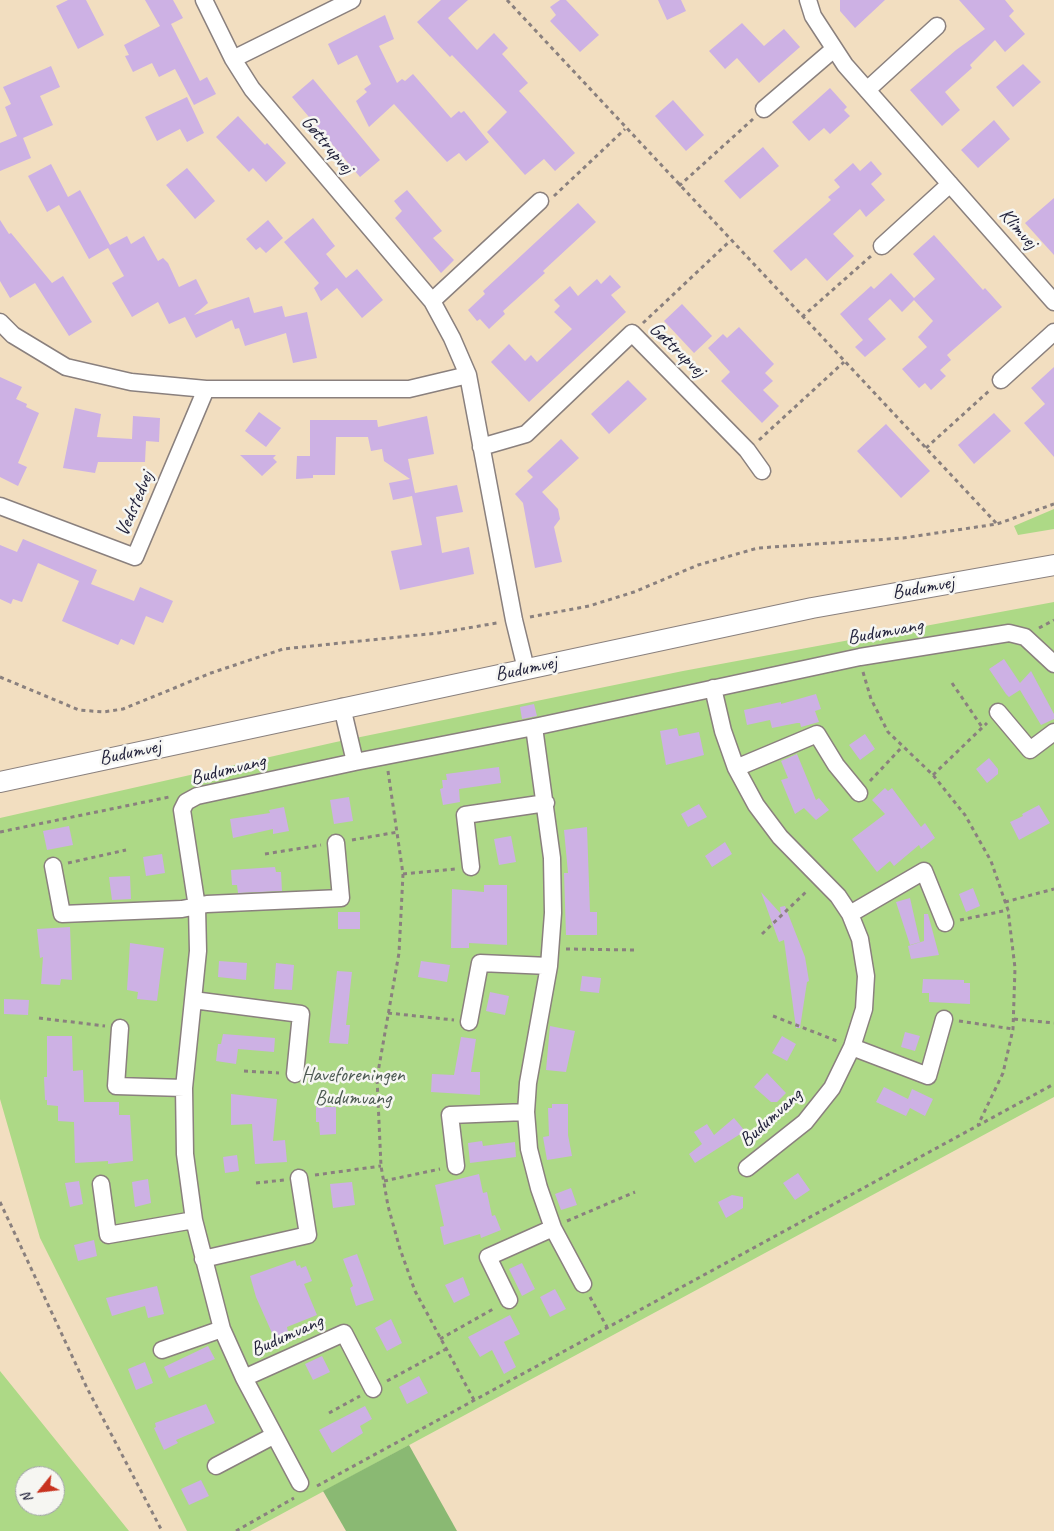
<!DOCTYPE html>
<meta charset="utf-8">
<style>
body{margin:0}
#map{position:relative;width:1054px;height:1531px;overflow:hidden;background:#f2dec0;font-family:Caveat,sans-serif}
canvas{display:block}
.north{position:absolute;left:15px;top:1466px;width:50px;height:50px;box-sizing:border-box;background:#f6f6f2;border:1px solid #a1a1a9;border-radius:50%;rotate:241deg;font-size:14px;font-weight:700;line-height:20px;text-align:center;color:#22223b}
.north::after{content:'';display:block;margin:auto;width:18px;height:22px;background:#c8321e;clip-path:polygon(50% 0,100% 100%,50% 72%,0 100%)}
</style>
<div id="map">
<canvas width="1054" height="1531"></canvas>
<div class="north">N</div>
</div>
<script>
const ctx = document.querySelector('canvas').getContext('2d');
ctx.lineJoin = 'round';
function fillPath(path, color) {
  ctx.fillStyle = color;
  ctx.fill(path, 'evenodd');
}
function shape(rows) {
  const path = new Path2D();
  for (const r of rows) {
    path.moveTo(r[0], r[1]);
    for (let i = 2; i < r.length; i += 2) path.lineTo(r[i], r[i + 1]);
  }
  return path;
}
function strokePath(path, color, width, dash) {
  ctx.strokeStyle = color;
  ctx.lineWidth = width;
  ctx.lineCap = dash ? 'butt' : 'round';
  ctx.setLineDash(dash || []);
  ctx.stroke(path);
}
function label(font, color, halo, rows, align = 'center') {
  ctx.font = font + ' Caveat,sans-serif';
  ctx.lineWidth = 5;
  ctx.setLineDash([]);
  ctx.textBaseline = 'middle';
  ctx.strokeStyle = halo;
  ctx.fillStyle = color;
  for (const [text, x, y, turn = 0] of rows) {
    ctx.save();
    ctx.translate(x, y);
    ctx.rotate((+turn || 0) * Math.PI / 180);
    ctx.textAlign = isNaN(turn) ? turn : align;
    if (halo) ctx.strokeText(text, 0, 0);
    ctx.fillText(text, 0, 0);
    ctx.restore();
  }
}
fillPath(shape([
 [1054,509,1054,529,1018,535,1014,526],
 [1054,602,1054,1097,250,1531,187,1531,40,1238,0,1099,0,818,336,742,683,671],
 [0,1371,129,1531,0,1531],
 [25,1476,55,1476,55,1506,25,1506]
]), '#add986');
fillPath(shape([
 [409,1445,457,1531,346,1531,323,1491]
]), '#8ab973');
fillPath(shape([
 [68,0,86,0,104,35,78,49,56,6],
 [145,0,173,0,183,18,171,24,200,81,207,77,216,94,194,105,175,69,159,77,152,63,133,72,125,56,129,55,124,45,160,26],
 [441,0,468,0,448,18,477,50,494,33,508,48,502,54,528,83,519,91,575,153,555,171,544,159,525,175,487,132,507,112,452,55,450,57,417,22],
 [560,0,566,0,599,35,580,52,550,21,556,15,550,7],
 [658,0,681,0,686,11,667,20],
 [840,0,885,0,855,28,840,11],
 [959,0,1005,0,1014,11,1009,16,1025,34,1005,52,995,40,970,65,972,68,945,92,960,110,942,126,910,90,956,50,985,29],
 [385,15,394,39,379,46,397,83,402,79,405,81,413,74,451,118,459,111,461,113,464,111,489,142,466,161,459,153,447,162,394,104,369,127,356,101,367,92,364,89,371,84,357,55,338,65,328,44],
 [742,23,764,46,784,29,800,47,759,83,737,58,725,69,709,51],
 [1023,64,1041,82,1013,107,996,87],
 [51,66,60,87,40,96,53,125,23,138,31,158,0,171,0,143,17,136,5,107,11,104,3,87],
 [313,79,380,160,360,177,292,97],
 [830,88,847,107,844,110,850,116,830,134,824,128,809,141,792,122],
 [187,97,204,133,187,142,180,129,157,141,145,117],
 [673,100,704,135,686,151,655,116],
 [238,116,265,145,267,143,286,163,266,182,253,168,249,172,216,137],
 [994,120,1010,139,978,168,961,150],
 [763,147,779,166,740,199,724,181],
 [871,161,882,174,871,184,885,200,866,217,860,209,833,234,854,256,827,281,806,258,791,271,773,251,831,200,828,197,840,187,834,180,853,163,860,171],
 [51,164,68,197,80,190,110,245,127,236,131,244,144,236,158,261,163,258,168,263,179,287,196,279,208,303,194,315,249,297,254,313,282,306,285,317,307,312,317,358,293,363,286,333,245,346,239,328,235,329,232,320,196,338,185,317,169,324,158,302,132,317,112,283,124,276,108,248,89,259,59,205,47,212,28,176],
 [187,168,215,201,195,219,166,185],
 [407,190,442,231,433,238,454,260,441,273,395,218,402,211,394,201],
 [1054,198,1054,255,1025,223],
 [578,203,596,222,543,271,545,273,503,311,505,314,489,329,480,319,477,321,468,310,485,294,483,291],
 [313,218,335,246,326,254,346,278,357,269,383,300,362,318,337,288,321,301,314,288,319,283,284,242],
 [0,220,9,234,11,233,52,283,63,276,92,322,69,336,35,283,10,298,0,281],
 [268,220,283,238,266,253,260,247,256,250,246,239],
 [934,235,983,290,985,288,1002,307,947,355,951,360,940,370,946,376,931,390,925,383,919,388,902,369,927,347,918,337,933,321,914,300,902,312,890,299,868,319,886,339,865,357,855,347,863,340,840,314,871,286,874,289,891,273,914,298,935,279,913,254],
 [610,275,621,287,611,295,626,312,529,402,491,362,509,344,525,361,531,355,537,362,572,329,554,312,560,306,554,300,570,286,578,296,597,279,601,284],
 [682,304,712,336,694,353,664,321],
 [739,327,774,364,765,373,773,381,763,390,779,406,762,423,721,381,730,372,708,348,723,334,727,338],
 [1054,367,1054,457,1024,423,1045,404,1031,388],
 [0,377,22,387,16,399,27,404,26,407,39,413,18,463,27,467,18,486,0,477],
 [628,380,647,399,609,434,591,414],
 [75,408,101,414,97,437,132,439,133,416,160,418,159,442,146,441,145,462,98,462,95,473,63,468],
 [259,412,281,428,266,447,245,431],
 [994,413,1011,431,974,464,958,445],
 [427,416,434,454,408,459,415,493,457,485,463,512,436,517,442,553,469,547,474,574,400,590,391,551,422,545,412,496,393,500,389,483,410,479,384,461,382,449,371,451,368,437,336,437,335,475,313,475,313,478,296,479,297,456,310,456,310,420,377,420,378,427],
 [886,424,930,471,901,498,857,451],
 [561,439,579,458,542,492,558,509,560,519,554,527,562,562,535,568,523,503,515,494,533,477,527,471],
 [240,455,276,455,273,458,277,462,262,476],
 [23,539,97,570,91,584,134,601,140,587,173,601,163,623,146,616,134,645,121,639,118,645,62,621,79,581,38,563,22,602,13,599,11,604,0,599,0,545,17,552],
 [1004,659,1020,683,1031,671,1054,714,1054,719,1041,725,1020,690,1009,697,1006,694,989,669],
 [816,694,821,709,815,711,819,722,801,727,800,723,797,723,772,728,770,720,747,725,744,710,781,702,781,704],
 [534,704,537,716,522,719,520,707],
 [677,728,679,736,699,732,704,755,666,765,660,731],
 [865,734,875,749,860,760,849,745],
 [797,754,816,800,819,798,829,810,816,820,804,808,795,814,781,780,788,778,781,761],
 [989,758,998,769,998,774,987,783,976,769],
 [499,767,501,783,459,789,460,802,443,805,440,789,443,788,442,780,447,780,446,774],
 [885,788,888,791,892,788,921,827,925,823,935,838,921,849,919,845,894,866,890,861,877,872,852,839,885,814,872,800],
 [349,797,353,821,334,824,330,800],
 [699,804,707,817,688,827,681,814],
 [1039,805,1050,823,1019,840,1010,822,1023,816,1022,814],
 [284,807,289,831,273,834,273,829,233,838,230,819,270,813,269,810],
 [69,826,73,845,47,850,43,831],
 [587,827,590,912,597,912,597,935,566,935,564,873,568,873,564,830],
 [511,836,516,862,499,865,494,839],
 [725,842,732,854,712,867,705,856],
 [162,854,165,873,146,876,143,857],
 [275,867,276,872,281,872,282,891,238,893,237,885,232,885,231,870],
 [130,876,131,899,112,900,109,877],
 [484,885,507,885,507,945,469,943,469,948,451,948,452,889,484,892],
 [973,888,980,906,966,912,959,894],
 [761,892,781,914,780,907,785,906,805,957,809,981,807,982,800,1028,796,1028,784,940,779,942],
 [910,898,920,942,910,945,896,902],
 [338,912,360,912,360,929,338,929],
 [924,914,928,914,939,955,911,959,908,946,924,941],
 [70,927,72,980,61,979,60,985,41,984,43,957,40,958,37,929],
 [130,943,164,948,157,1001,137,999,138,992,127,990],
 [219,961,247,963,246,980,218,977],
 [421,961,450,965,447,982,418,977],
 [276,963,294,965,292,990,274,989],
 [337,971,352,972,346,1025,350,1025,348,1044,329,1043],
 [582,976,601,978,599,993,580,991],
 [923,979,964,980,964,983,970,983,970,1004,929,1002,929,993,922,993],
 [490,992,509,996,505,1015,486,1011],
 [4,999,29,1000,28,1015,4,1014],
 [550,1026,575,1031,566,1072,546,1070],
 [905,1032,920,1036,915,1051,901,1047],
 [223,1034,275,1038,274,1052,238,1049,236,1064,216,1061,218,1044,221,1044],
 [47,1036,72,1036,73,1071,83,1070,84,1102,119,1102,119,1115,130,1115,133,1161,108,1164,108,1161,75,1163,74,1122,58,1121,58,1106,47,1105,47,1100,45,1100,44,1077,47,1077],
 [782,1036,796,1044,787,1061,772,1053],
 [461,1037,476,1039,471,1072,480,1072,480,1095,431,1092,432,1074,454,1075],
 [767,1073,786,1093,777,1102,771,1102,754,1087],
 [884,1087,908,1099,912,1089,933,1099,925,1116,910,1108,906,1116,876,1102],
 [231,1094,277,1099,273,1141,285,1140,287,1162,255,1164,252,1124,231,1125],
 [552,1104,568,1104,568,1135,572,1156,547,1160,543,1137,549,1136,548,1108,552,1108],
 [316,1107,336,1107,336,1134,320,1135,319,1122,316,1122],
 [734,1118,745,1131,695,1163,689,1154,702,1144,694,1132,707,1124,714,1135],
 [482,1141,483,1146,515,1142,516,1157,470,1163,468,1143],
 [237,1155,239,1171,225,1173,223,1157],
 [798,1173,810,1190,795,1200,783,1183],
 [479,1174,483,1193,487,1192,492,1216,495,1215,501,1230,481,1238,480,1234,444,1245,440,1227,444,1226,435,1185],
 [148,1179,151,1203,135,1207,132,1182],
 [79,1181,83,1204,70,1207,65,1183],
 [352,1182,355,1205,333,1208,330,1184],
 [571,1188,577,1205,561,1210,555,1194],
 [732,1195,743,1197,743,1208,726,1218,718,1202],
 [94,1240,97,1256,78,1261,74,1245],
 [357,1254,374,1300,356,1306,350,1288,353,1286,343,1259],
 [295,1260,297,1266,300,1265,301,1268,306,1266,312,1281,304,1284,317,1315,287,1327,289,1337,276,1342,256,1297,250,1276],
 [522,1263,535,1289,522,1296,509,1269],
 [463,1277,470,1295,454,1303,445,1285],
 [157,1286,164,1314,148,1318,145,1306,112,1316,106,1298],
 [555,1289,566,1309,550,1317,540,1297],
 [510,1315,520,1334,504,1342,516,1367,504,1374,492,1350,480,1357,468,1337],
 [391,1319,402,1343,387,1351,375,1328],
 [208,1346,215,1359,169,1378,164,1367],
 [322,1356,330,1372,313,1380,305,1364],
 [145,1362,153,1383,136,1390,128,1369],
 [419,1376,428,1393,407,1404,399,1387],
 [206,1404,215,1423,176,1440,178,1443,164,1450,154,1428,156,1427,155,1423],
 [365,1406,372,1419,360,1426,363,1433,332,1453,319,1430],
 [201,1480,209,1496,189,1505,181,1489]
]), '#cdb1e4');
const minor = shape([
 [204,0,233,59,252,89,432,301,452,338,468,375,514,620,526,669],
 [808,0,813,16,845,65,1054,302],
 [233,59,352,0],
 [867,90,937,26],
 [764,109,834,49],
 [882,246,950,184],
 [432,301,540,201],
 [0,322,13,335,66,367,131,382,206,389,409,389,468,375],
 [1001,380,1054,332],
 [481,447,526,434,632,333,747,450,762,471],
 [0,506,135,557,206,389],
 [713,688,723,731,736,768,756,805,780,837,838,896,850,914,860,939,866,976,864,1009,852,1047,832,1088,805,1122,747,1168],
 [998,712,1030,750,1054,732],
 [534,727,552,858,553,913,549,966,528,1083,526,1112,529,1149,539,1188,553,1228,583,1284],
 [355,762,534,727,860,657,1009,633,1025,637,1054,664],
 [736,768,817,734,836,765,859,793],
 [53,866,62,914,182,909,207,904,341,898,336,843],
 [471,867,465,815,546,803],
 [850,914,924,871,945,923],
 [193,1000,301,1014,295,1074],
 [469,1022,480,963,549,966],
 [120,1028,116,1086,184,1088],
 [852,1047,928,1076,944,1019],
 [456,1166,450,1115,526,1112],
 [101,1184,108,1235,194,1220],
 [203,1259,308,1235,299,1178],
 [509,1300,488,1257,553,1228],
 [162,1350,222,1329],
 [244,1378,344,1333,373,1389],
 [216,1466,273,1436],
 [300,1483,244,1378,222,1329,194,1220,185,1154,184,1088,198,951,197,907,182,810,186,802,197,796,355,762,342,707]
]);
const tertiary = shape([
 [0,782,812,608,1054,565]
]);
strokePath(minor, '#8a807e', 19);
strokePath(tertiary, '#8a807e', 22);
strokePath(shape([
 [507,0,997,524],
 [679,186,753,119],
 [554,196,625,129],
 [802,317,871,256],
 [643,323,730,241],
 [759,440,844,362],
 [926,448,990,390],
 [530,617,589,606,634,592,698,565,758,548,903,538,997,524,1054,504],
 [1039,628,1054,620],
 [863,672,871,699,888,732,933,775,965,815,991,861,1008,910,1015,968,1013,1029,1003,1073,978,1125],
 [0,677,79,710,103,712,123,709,211,673,283,649,438,633,497,623],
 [952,683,982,727],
 [388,771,403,874,399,953,377,1078,381,1166,388,1206,400,1249,415,1291,474,1400],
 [933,775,987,723],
 [870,781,902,747],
 [0,832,169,797],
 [352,840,398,832],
 [265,854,321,845],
 [68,863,126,850],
 [403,874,455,869],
 [1005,902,1054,889],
 [960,920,1008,910],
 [762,934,808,890],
 [566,949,635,950],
 [388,1013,454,1020],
 [773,1016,837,1041],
 [39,1018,105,1026],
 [1014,1019,1054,1023],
 [959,1021,1013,1029],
 [244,1071,279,1073],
 [310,1075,377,1078],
 [315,1175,381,1166],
 [384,1181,440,1169],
 [256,1183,284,1180],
 [0,1202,87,1388,162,1531],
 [567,1221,635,1192],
 [590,1297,607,1327],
 [440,1339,495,1308],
 [387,1381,446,1349],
 [329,1413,360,1396],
 [317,1486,1054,1084],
 [236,1531,294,1498]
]), '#8a807e', 3, [4, 4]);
strokePath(minor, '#fff', 16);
strokePath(tertiary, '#fff', 20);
label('20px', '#22223b', '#f6f6f2', [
 ["Gøttrupvej",327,145,50],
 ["Klimvej",1018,229,49],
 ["Gøttrupvej",677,350,44],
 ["Vedstedvej",135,504,-67],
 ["Budumvej",923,588,-10],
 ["Budumvang",885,632,-10],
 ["Budumvej",526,669,-12],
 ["Budumvej",130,753,-12],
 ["Budumvang",228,770,-14],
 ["Budumvang",771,1118,-42],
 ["Budumvang",287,1336,-24]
]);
label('20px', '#4c5952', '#f6f6f2', [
 ["Haveforeningen",353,1076],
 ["Budumvang",353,1099]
]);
</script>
